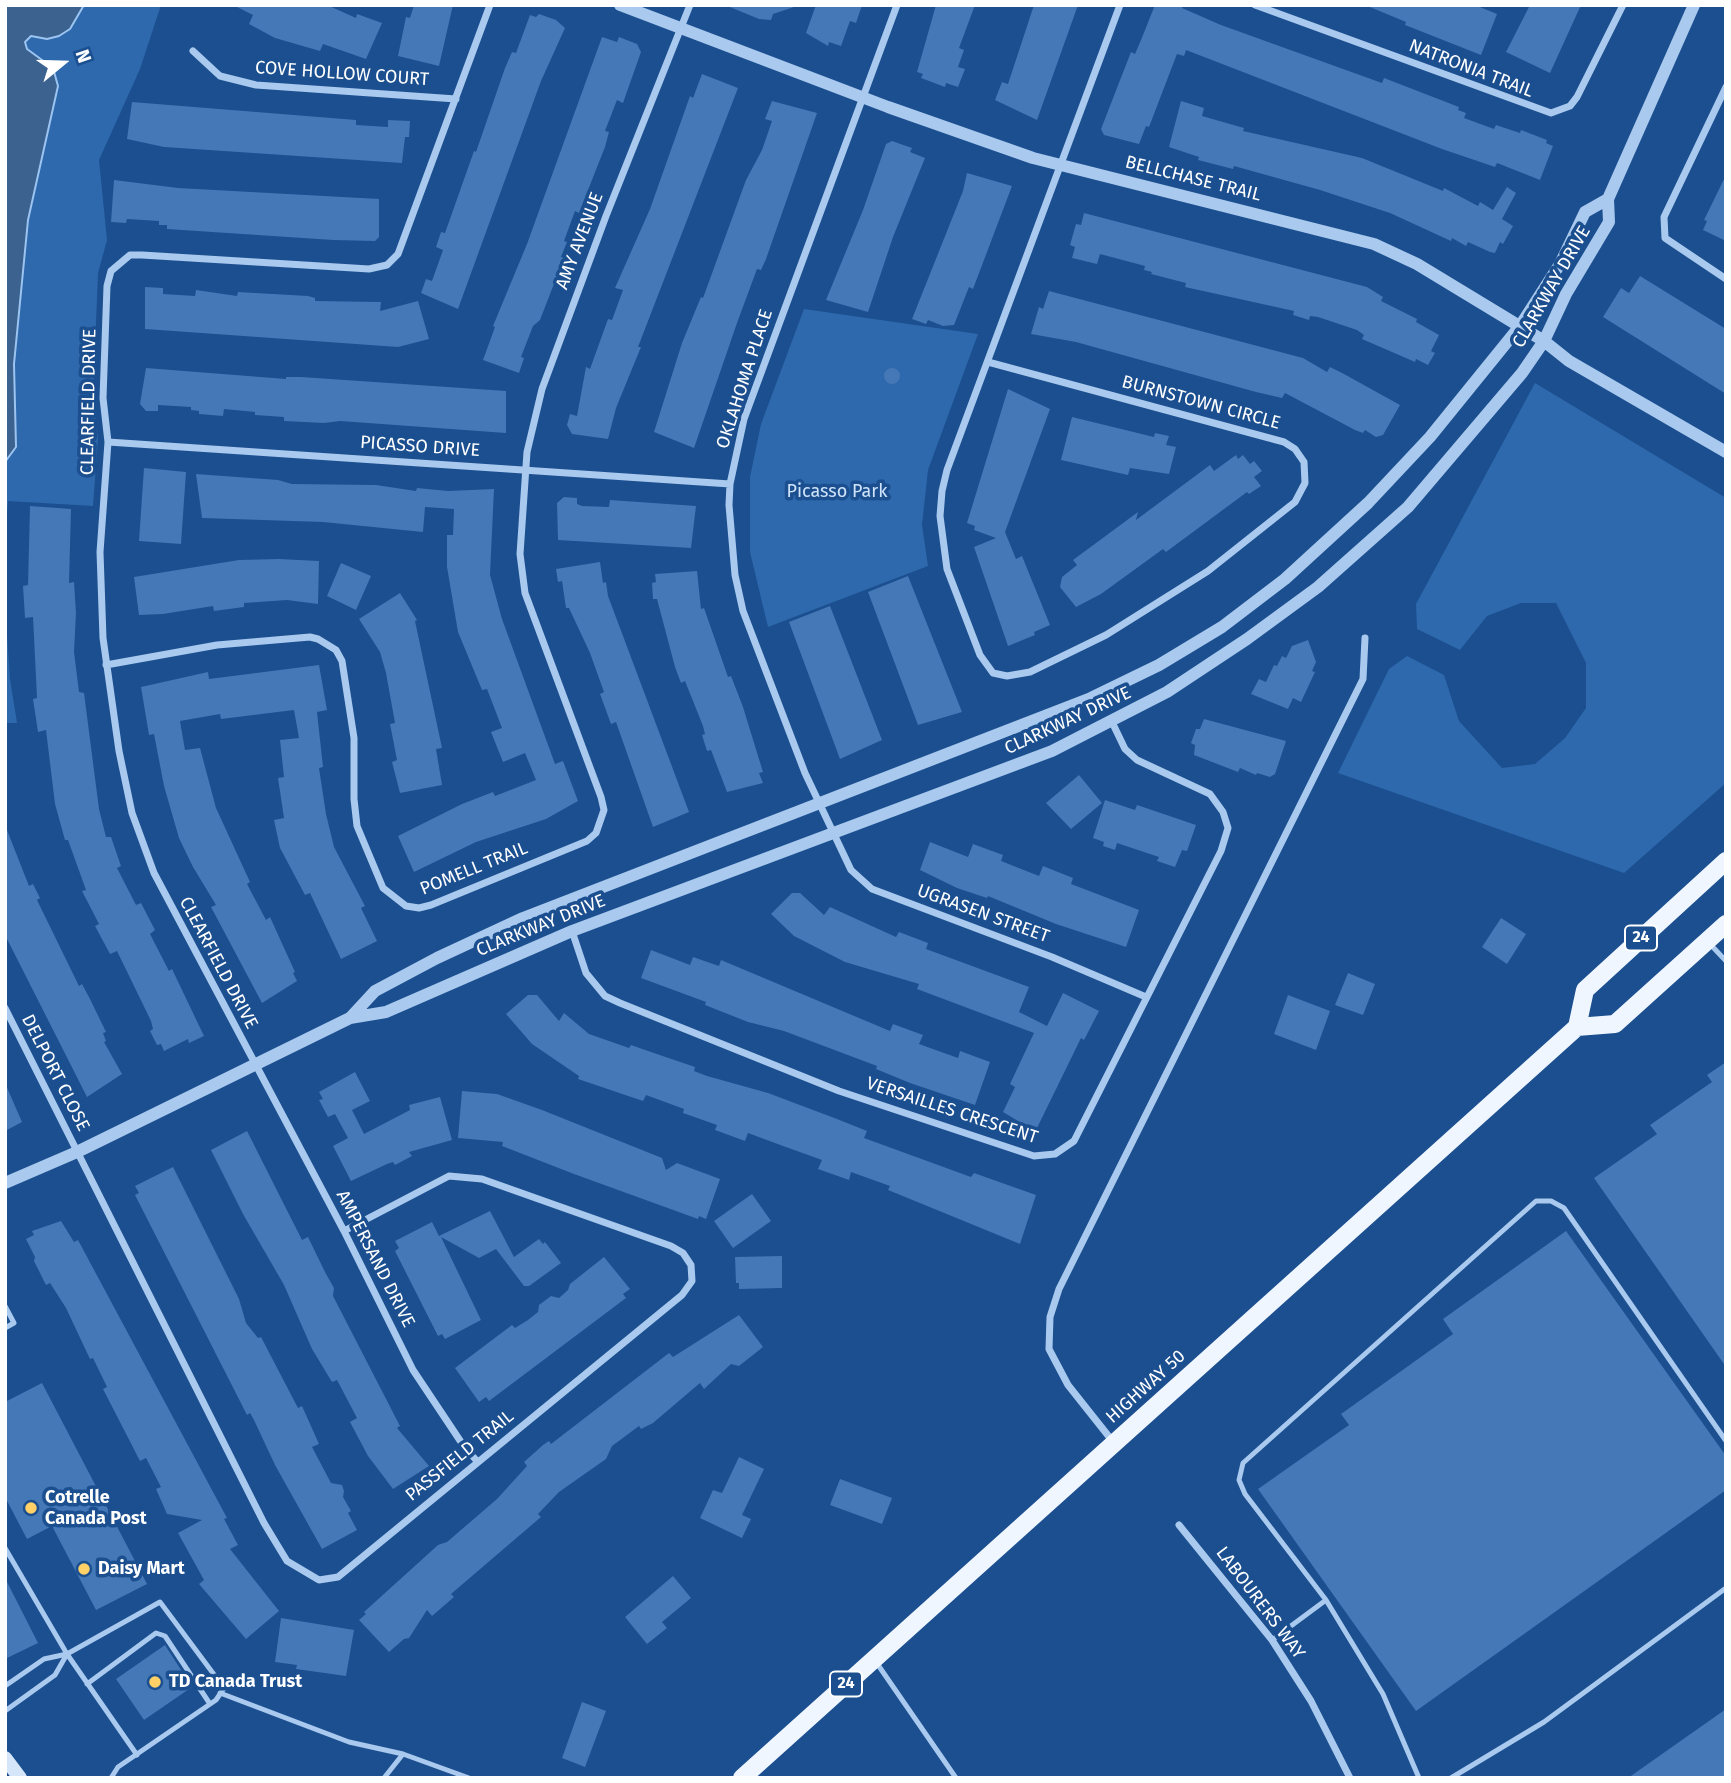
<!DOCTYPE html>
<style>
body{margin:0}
#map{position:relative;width:1731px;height:1783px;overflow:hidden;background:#1b4f8f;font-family:"Fira Sans",sans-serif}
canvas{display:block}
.frame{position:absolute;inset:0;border:7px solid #fff;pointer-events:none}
.north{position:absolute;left:28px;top:28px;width:70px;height:70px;-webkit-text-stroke:5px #1b4f8f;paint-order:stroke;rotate:71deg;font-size:19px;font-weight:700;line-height:28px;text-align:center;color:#fff}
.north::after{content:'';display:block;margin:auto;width:24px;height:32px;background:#fff;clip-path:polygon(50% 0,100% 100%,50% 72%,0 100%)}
</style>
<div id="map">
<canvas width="1731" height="1783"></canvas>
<div class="frame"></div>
<div class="north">N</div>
</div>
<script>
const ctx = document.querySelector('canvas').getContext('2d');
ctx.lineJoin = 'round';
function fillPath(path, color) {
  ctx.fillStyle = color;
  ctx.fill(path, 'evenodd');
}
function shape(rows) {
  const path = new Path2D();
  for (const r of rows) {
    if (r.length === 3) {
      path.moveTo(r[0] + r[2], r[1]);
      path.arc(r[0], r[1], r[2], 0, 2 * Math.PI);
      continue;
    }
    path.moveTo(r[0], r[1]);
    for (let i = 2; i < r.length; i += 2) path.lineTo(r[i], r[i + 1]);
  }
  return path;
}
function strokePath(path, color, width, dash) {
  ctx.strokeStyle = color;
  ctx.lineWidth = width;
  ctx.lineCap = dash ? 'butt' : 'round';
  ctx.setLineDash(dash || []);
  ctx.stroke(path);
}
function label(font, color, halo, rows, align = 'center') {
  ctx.font = font + ' "Fira Sans",sans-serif';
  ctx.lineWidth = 7;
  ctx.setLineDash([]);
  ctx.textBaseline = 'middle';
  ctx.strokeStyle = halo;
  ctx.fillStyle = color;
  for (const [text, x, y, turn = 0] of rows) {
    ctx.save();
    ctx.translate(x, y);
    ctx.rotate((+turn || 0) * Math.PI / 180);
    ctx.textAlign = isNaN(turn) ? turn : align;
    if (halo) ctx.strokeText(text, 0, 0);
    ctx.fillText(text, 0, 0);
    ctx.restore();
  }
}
fillPath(shape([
 [5,5,161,5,140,69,99,160,107,240,98,273,93,397,98,439,93,506,8,501,5,539],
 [804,309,978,334,928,470,922,525,928,566,768,627,750,552,750,477,761,424],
 [1535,383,1726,498,1726,783,1624,873,1338,773,1389,669,1407,656,1444,675,1459,721,1502,768,1535,764,1565,738,1586,708,1586,663,1556,603,1521,603,1487,616,1460,650,1417,629,1416,604],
 [5,605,10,679,17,723,5,723]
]), '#2e69ad');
const water = shape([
 [5,5,84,5,70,29,59,36,47,39,31,36,25,42,27,49,53,68,58,86,28,220,14,364,16,447,5,462,5,5]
]);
fillPath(water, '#3c6290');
strokePath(water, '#9cc4f0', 2);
fillPath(shape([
 [233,5,327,5,356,18,357,14,382,23,366,59,323,44,320,51,275,38,249,24,253,15],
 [414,5,453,5,439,66,398,56,406,17,410,18],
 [725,5,793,5,794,7,773,14,771,20,759,19],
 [816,5,862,5,856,23,850,21,841,46,829,42,828,46,806,33],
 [936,5,975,5,959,48,964,50,958,67,965,69,958,87,946,83,945,87,921,78,923,74,917,72],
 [1034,5,1078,5,1037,120,995,100,1002,82,1008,84],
 [1155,5,1183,5,1182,8,1221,25,1382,83,1384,78,1459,107,1458,110,1466,113,1464,118,1494,129,1496,125,1520,133,1521,130,1547,140,1546,143,1553,146,1540,180,1497,163,1495,167,1442,149,1186,50,1184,56,1177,54,1149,127,1146,126,1139,144,1104,135,1101,129,1115,93,1131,52,1135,54,1141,40],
 [1365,5,1475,5,1497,14,1481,55,1405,25,1406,22],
 [1530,5,1581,5,1550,73,1506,52],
 [539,14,556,20,565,28,541,81,458,309,421,293,426,279,432,281,443,250,436,247,441,232,445,233,474,151,476,152,505,68,512,52,516,53,530,15,536,17],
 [602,37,617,42,619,37,637,44,641,52,623,103,617,100,605,131,609,132,605,147,579,213,575,211,564,241,567,242,561,257,564,258,540,320,533,326,521,357,524,358,519,373,483,360,495,327,493,326,527,244],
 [702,74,738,88,638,347,641,347,616,408,608,439,572,434,567,425,570,414,577,416,586,367,590,369,608,319,612,320,623,290,615,288,650,209,690,96,693,98],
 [772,101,817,113,766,259,761,270,757,269,737,323,694,448,654,432,682,343,701,297,703,298,746,180,762,150,772,121,765,119],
 [1181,101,1204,108,1202,116,1244,128,1243,131,1362,158,1443,191,1444,188,1478,206,1480,202,1493,210,1507,187,1516,193,1502,219,1513,226,1503,244,1500,242,1495,253,1490,252,1468,242,1466,246,1452,238,1451,241,1390,213,1320,190,1234,166,1233,169,1198,160,1199,157,1169,147],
 [132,102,356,120,356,125,388,127,388,120,410,121,409,137,405,137,402,163,164,147,127,139],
 [892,141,912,148,910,152,925,158,893,237,868,312,826,300,863,210,886,144],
 [967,173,1012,186,973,289,969,287,954,325,943,326,928,320,926,324,912,319,963,191],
 [1726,175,1726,241,1703,230,1707,221,1704,220],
 [114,180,178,188,379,199,379,237,375,241,333,240,167,229,167,225,159,225,159,221,127,219,126,223,111,222],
 [1084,213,1367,287,1383,297,1381,301,1417,319,1416,322,1439,335,1431,351,1435,353,1428,365,1416,359,1415,362,1362,339,1364,335,1357,330,1318,317,1310,316,1309,320,1293,315,1294,311,1185,287,1186,283,1151,274,1152,272,1144,270,1145,266,1100,254,1097,264,1072,258,1075,247,1070,245,1076,224,1081,225],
 [1640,276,1726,329,1726,394,1603,317,1621,288,1629,293],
 [145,287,163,288,163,294,195,296,196,290,237,296,238,292,308,296,315,298,315,301,381,302,380,311,418,301,429,339,398,347,145,329],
 [1049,291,1303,358,1327,372,1330,367,1344,374,1400,405,1383,435,1376,437,1365,430,1363,433,1355,430,1285,393,1282,398,1256,392,1076,342,1031,334,1039,307,1043,309],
 [892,376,8],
 [146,368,286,379,286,377,301,377,506,391,506,433,340,421,324,423,284,421,284,417,255,415,255,412,224,409,223,416,199,414,199,411,191,410,191,407,158,405,158,411,146,411,140,404],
 [1008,389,1050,409,1005,532,1016,559,1022,556,1050,625,1034,632,1035,635,1008,646,974,547,996,538,974,530,975,526,967,523],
 [1072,417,1154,437,1155,433,1169,436,1166,445,1176,447,1169,474,1130,468,1128,475,1061,460],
 [1236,455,1238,459,1243,455,1250,464,1254,461,1262,471,1254,477,1261,486,1249,494,1247,492,1166,552,1163,549,1101,594,1076,607,1060,587,1062,577,1077,565,1073,560,1138,512,1136,520,1210,465,1214,471],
 [144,468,186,472,181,544,139,541],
 [196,474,278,480,292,484,376,485,416,491,417,488,448,491,494,489,490,575,502,619,555,764,563,761,578,801,546,819,476,842,414,872,398,836,462,804,493,792,495,796,536,780,525,753,503,762,491,732,502,728,487,689,482,690,458,632,447,567,447,535,453,535,454,509,425,507,423,532,323,522,202,518],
 [564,497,577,498,577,504,582,506,609,507,610,500,696,506,691,548,558,540,557,503],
 [30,506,71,509,69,583,74,582,76,613,74,652,79,692,84,693,99,809,106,837,111,837,121,866,117,868,136,905,141,903,155,930,150,934,169,971,172,969,204,1036,189,1043,188,1039,164,1051,161,1044,157,1045,150,1031,153,1029,151,1021,117,951,110,954,95,926,99,924,82,891,86,890,68,840,65,840,55,804,46,730,38,732,33,699,37,698,33,617,25,618,23,586,28,585],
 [279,559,319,561,318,604,287,600,244,603,244,607,214,611,213,606,163,614,139,615,134,577,239,560],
 [600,562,603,583,606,582,608,596,689,812,653,827,616,722,611,724,600,694,604,692,590,653,569,608,566,608,562,581,558,582,556,569],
 [341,563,371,576,356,610,327,596],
 [697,571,701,609,704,608,728,677,731,676,743,707,763,772,759,773,763,783,727,792,711,750,707,751,702,735,705,734,703,726,685,681,681,683,675,667,657,599,653,599,652,583,656,582,655,574],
 [908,576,962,712,918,725,868,592],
 [400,593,417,620,415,621,442,748,436,749,442,785,400,793,392,762,397,760,390,724,395,723,386,673,380,652,359,619],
 [830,606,882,740,840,759,789,622],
 [1308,640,1316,662,1312,671,1315,672,1301,702,1293,698,1288,709,1251,694,1259,679,1266,682,1274,665,1277,666,1282,656,1286,658,1292,646],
 [319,665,327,710,317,712,323,767,319,768,326,814,334,847,365,906,361,908,377,941,341,959,310,893,305,895,280,848,274,820,284,818,278,778,284,777,280,740,299,738,294,710,221,719,220,714,180,721,185,750,200,748,216,808,250,882,247,884,266,920,270,917,295,972,293,973,297,981,262,1003,211,907,216,905,193,867,179,838,164,786,154,734,149,735,141,687,208,672,209,679],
 [1204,719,1286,741,1275,774,1270,777,1257,773,1256,775,1240,768,1238,772,1194,755,1195,745,1191,743,1196,729,1200,729],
 [1079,775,1102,803,1071,829,1046,803],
 [1105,800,1135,810,1137,805,1196,825,1187,851,1182,850,1175,867,1157,861,1159,857,1117,843,1115,850,1103,846,1104,842,1093,838],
 [5,825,29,886,33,884,40,898,37,900,79,986,82,984,90,999,106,1032,103,1033,106,1041,104,1042,122,1074,87,1097,5,935],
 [930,842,968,857,973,844,1003,855,1001,861,1039,876,1043,866,1073,878,1071,884,1139,910,1126,947,1056,924,988,896,987,898,957,888,920,870],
 [792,893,800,893,824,915,830,907,896,937,899,932,928,943,926,949,1029,987,1019,1012,1047,1026,1063,993,1099,1011,1084,1040,1081,1038,1037,1128,1023,1124,1003,1112,1015,1087,1010,1084,1034,1033,917,989,919,984,845,962,794,936,771,914],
 [1501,918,1526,934,1507,964,1482,947],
 [651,950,690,965,693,957,719,966,721,960,890,1031,893,1024,923,1035,919,1044,958,1058,960,1051,990,1062,975,1105,910,1083,876,1069,877,1066,784,1031,748,1022,705,1005,706,1002,641,978],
 [1348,973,1375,984,1363,1015,1335,1005],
 [528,995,537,995,559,1021,564,1013,589,1034,629,1048,631,1045,651,1052,695,1067,694,1071,707,1076,768,1093,837,1119,867,1131,864,1138,971,1177,974,1173,1036,1195,1020,1244,888,1190,890,1186,851,1172,849,1180,818,1169,822,1160,783,1146,748,1133,745,1141,715,1130,717,1125,683,1113,684,1109,646,1095,643,1101,578,1079,579,1076,532,1044,506,1014],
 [1288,995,1330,1011,1316,1050,1274,1034],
 [1726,1062,1726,1367,1594,1178,1657,1134,1650,1125,1712,1082,1707,1075],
 [355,1072,370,1101,352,1110,364,1134,410,1110,409,1105,440,1097,452,1140,409,1152,412,1156,395,1165,393,1162,387,1164,351,1181,333,1146,348,1138,335,1114,328,1117,319,1100,323,1099,319,1092],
 [5,1083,22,1122,5,1131],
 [462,1091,497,1094,542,1110,662,1158,666,1170,677,1163,720,1179,706,1219,699,1216,698,1219,574,1174,502,1146,503,1142,458,1138],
 [247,1131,302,1240,308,1237,325,1272,334,1288,333,1296,400,1426,397,1428,429,1466,393,1489,368,1456,350,1422,357,1418,337,1380,332,1382,312,1349,284,1285,243,1214,211,1150],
 [173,1167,239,1299,246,1323,258,1338,261,1337,298,1408,302,1406,319,1444,312,1447,331,1483,342,1485,344,1491,343,1497,351,1511,348,1513,357,1530,322,1549,275,1465,254,1420,250,1413,247,1415,135,1195,139,1193,135,1186],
 [752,1194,771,1221,733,1248,714,1221],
 [490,1211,514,1257,539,1239,543,1244,545,1242,561,1263,529,1286,524,1286,496,1249,479,1258,441,1237,481,1320,445,1339,442,1334,438,1336,395,1251,399,1248,395,1241,432,1222,439,1236],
 [61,1221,74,1242,78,1240,227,1518,224,1519,238,1545,230,1549,279,1611,246,1639,199,1584,204,1580,178,1533,202,1520,167,1514,156,1489,161,1487,146,1458,140,1461,103,1389,107,1387,93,1358,90,1359,66,1308,50,1283,46,1285,34,1261,35,1257,26,1239,34,1235,32,1231],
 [1566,1231,1726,1456,1726,1490,1416,1711,1258,1489,1349,1425,1341,1414,1453,1334,1443,1319],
 [782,1256,782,1288,739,1289,739,1283,736,1283,735,1257],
 [604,1257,630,1289,623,1294,626,1298,489,1401,486,1397,479,1402,455,1368,512,1325,515,1328,528,1320,538,1312,539,1305,551,1296,559,1298,568,1290,570,1284],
 [739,1315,763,1347,739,1366,731,1364,704,1389,700,1383,653,1423,641,1429,639,1426,612,1446,606,1459,559,1492,538,1514,541,1517,451,1594,454,1597,432,1616,427,1610,409,1638,404,1639,389,1652,359,1620,366,1614,364,1612,438,1545,447,1542,497,1499,527,1466,524,1462,543,1445,549,1441,551,1444,669,1353,673,1357],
 [42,1383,147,1584,96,1610,52,1526,27,1539,5,1497,5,1402],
 [739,1457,764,1469,742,1515,751,1519,742,1538,700,1518,713,1490,722,1493],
 [840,1479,892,1498,882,1524,830,1505],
 [673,1576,691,1598,662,1622,667,1628,647,1644,625,1617],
 [5,1578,38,1643,5,1659],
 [281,1618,354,1630,346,1676,296,1669,297,1665,275,1662],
 [165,1645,192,1687,144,1720,116,1679],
 [582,1702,606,1711,585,1767,562,1758],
 [1726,1709,1726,1778,1628,1778]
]), '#4478b7');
strokePath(shape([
 [1709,943,1726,961],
 [5,1306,14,1323,5,1328],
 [5,1548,67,1654,137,1755],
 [1326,1600,1245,1494,1239,1480,1243,1463,1536,1201,1551,1201,1564,1208,1726,1441],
 [1272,1640,1326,1600,1383,1694,1419,1778],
 [876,1662,956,1778],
 [87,1684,156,1633,165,1636,210,1704],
 [5,1686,44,1659,67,1654,160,1602,224,1688,216,1700,118,1767,111,1778],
 [220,1693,349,1742,403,1754,384,1778],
 [5,1711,55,1675,67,1654],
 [403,1754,469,1778],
 [1451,1778,1544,1722,1726,1588]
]), '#a9c9ee', 5);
strokePath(shape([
 [897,5,744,419,730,484,729,505,735,575,743,611,805,773,851,870,872,889,1052,957,1146,997],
 [1255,5,1551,113,1570,106,1577,97,1623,5],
 [193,51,220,76,256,85,456,99],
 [1726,87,1664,217,1665,238,1726,279],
 [988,362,1284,442,1295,449,1304,462,1305,483,1295,502,1208,571,1106,635,1030,672,1007,676,993,673,980,655,947,569,940,516,942,491,947,470,1120,5],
 [108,442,730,484],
 [106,665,217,645,310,637,318,639,336,650,342,661,354,738,354,799,357,826,383,888,406,906,419,908,431,905,587,841,596,833,604,810,601,797,525,593,520,554,527,452,542,389,606,216,690,5],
 [572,931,586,973,605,996,620,1003,839,1091,1034,1156,1055,1154,1074,1141,1221,851,1228,828,1223,812,1210,794,1137,760,1125,749,1112,722],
 [5,1008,264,1523,287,1561,319,1580,338,1577,682,1295,692,1281,691,1265,683,1253,671,1246,482,1179,449,1176,344,1231],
 [1114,1443,1068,1385,1049,1349,1050,1317,1059,1289,1363,679,1365,638],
 [477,1461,465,1448,413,1370,344,1231,154,873,132,813,119,751,103,638,100,552,108,442,103,398,107,286,111,271,130,255,142,255,369,269,387,265,398,254,490,5],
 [1179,1525,1272,1640,1311,1701,1350,1778]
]), '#a9c9ee', 7);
strokePath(shape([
 [620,5,888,107,1033,158,1374,244,1417,264,1544,341,1569,361,1726,452],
 [350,1018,375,991,437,958,523,918,1091,698,1159,665,1222,627,1285,579,1368,503,1430,437,1520,326,1560,264,1585,212,1608,199],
 [5,1183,77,1152,350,1018,386,1012,572,931,1052,751,1167,692,1247,639,1318,587,1408,507,1522,373,1544,341,1566,294,1609,222,1608,199,1694,5]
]), '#a9c9ee', 12);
strokePath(shape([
 [5,1758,20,1778]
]), '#d6e6fa', 14);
strokePath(shape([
 [1577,1027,1615,1024,1726,924],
 [742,1778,1577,1027,1585,990,1726,861]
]), '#f0f6ff', 18);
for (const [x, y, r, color] of [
 [31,1508,7,"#ffd166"],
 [84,1569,7,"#ffd166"],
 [155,1682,7,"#ffd166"]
]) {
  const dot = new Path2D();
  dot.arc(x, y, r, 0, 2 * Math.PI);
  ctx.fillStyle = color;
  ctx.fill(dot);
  strokePath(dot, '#1b4f8f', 2.5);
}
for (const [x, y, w] of [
 [1641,938,32],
 [846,1684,32]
]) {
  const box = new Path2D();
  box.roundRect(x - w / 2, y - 12.5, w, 25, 5);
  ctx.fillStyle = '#1b4f8f';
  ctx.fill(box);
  strokePath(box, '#fff', 2);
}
label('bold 16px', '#fff', null, [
 ["24",1641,938],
 ["24",846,1684]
]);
label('18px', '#fff', '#1b4f8f', [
 ["NATRONIA TRAIL",1471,69,21],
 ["COVE HOLLOW COURT",342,74,4],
 ["BELLCHASE TRAIL",1193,179,14],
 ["AMY AVENUE",580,241,-69],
 ["CLARKWAY DRIVE",1552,287,-60],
 ["OKLAHOMA PLACE",745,379,-72],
 ["CLEARFIELD DRIVE",89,402,-89],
 ["BURNSTOWN CIRCLE",1201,403,15],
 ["PICASSO DRIVE",420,447,4],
 ["CLARKWAY DRIVE",1068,721,-25],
 ["POMELL TRAIL",474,869,-22],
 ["UGRASEN STREET",983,914,20],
 ["CLARKWAY DRIVE",541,926,-22],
 ["CLEARFIELD DRIVE",218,963,62],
 ["DELPORT CLOSE",55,1073,63],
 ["VERSAILLES CRESCENT",952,1111,18],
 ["AMPERSAND DRIVE",375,1259,63],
 ["HIGHWAY 50",1146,1387,-42],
 ["PASSFIELD TRAIL",460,1456,-39],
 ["LABOURERS WAY",1260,1603,53]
]);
label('18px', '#cfe3fa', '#1b4f8f', [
 ["Picasso Park",837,492]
]);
label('bold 18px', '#fff', '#1b4f8f', [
 ["Cotrelle",45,1498],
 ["Canada Post",45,1519],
 ["Daisy Mart",98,1569],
 ["TD Canada Trust",169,1682]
], 'left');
</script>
